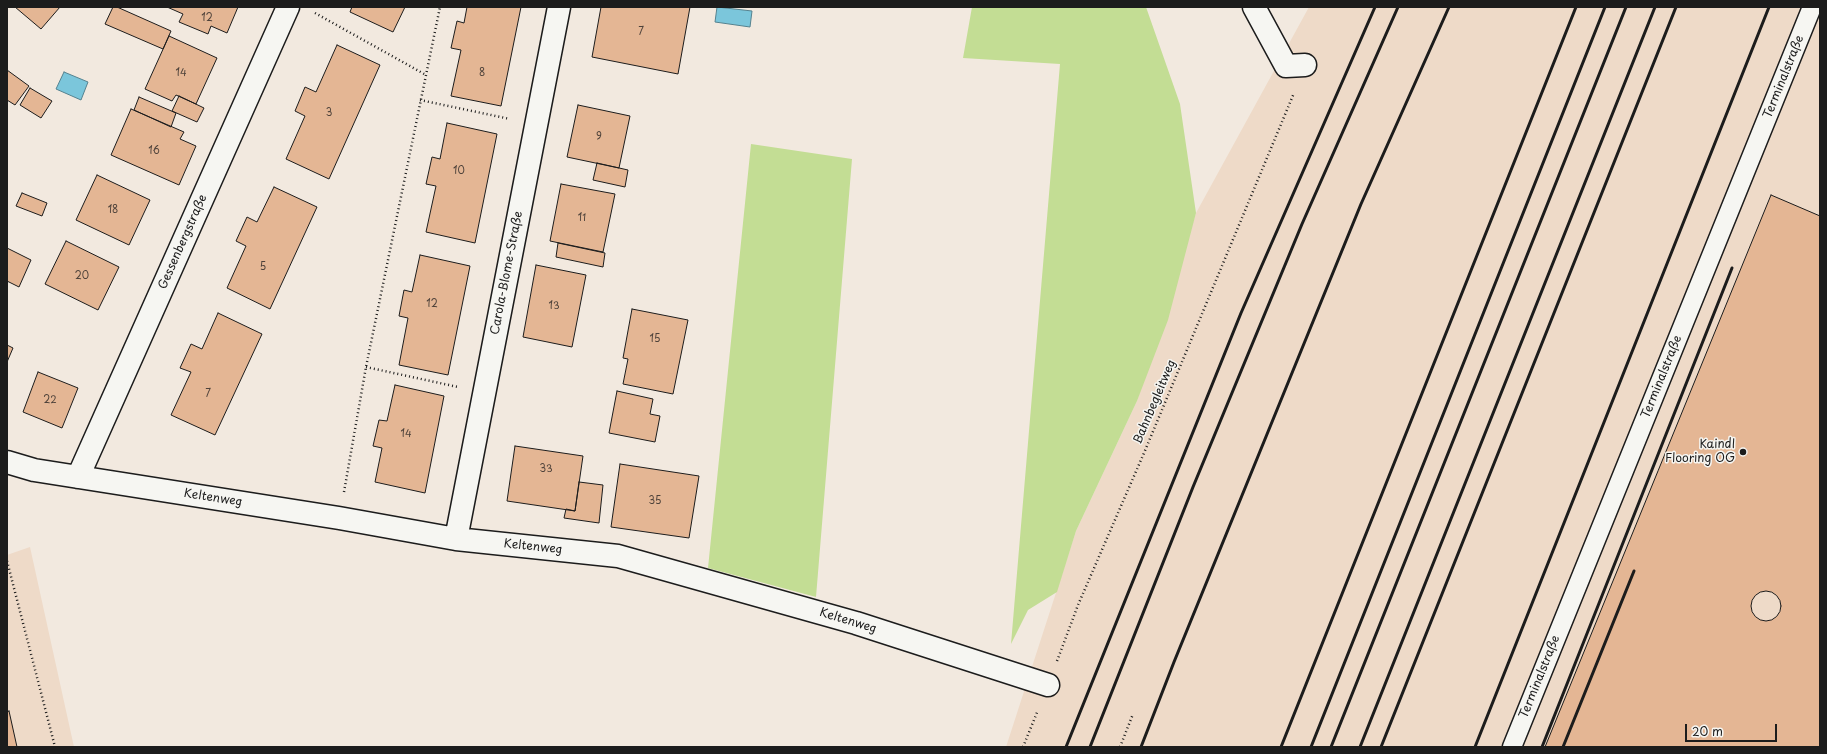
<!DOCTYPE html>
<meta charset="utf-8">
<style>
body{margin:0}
#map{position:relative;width:1827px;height:754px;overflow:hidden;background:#f2e9df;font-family:"Playpen Sans",sans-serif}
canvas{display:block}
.frame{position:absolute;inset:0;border:8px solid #1c1c1c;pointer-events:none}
.scale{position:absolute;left:1685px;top:724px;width:92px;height:18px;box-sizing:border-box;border:2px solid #1c1c1c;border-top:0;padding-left:5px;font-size:12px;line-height:14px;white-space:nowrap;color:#1c1c1c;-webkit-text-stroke:3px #f6f6f2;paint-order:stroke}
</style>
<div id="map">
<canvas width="1827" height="754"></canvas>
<div class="frame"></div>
<div class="scale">20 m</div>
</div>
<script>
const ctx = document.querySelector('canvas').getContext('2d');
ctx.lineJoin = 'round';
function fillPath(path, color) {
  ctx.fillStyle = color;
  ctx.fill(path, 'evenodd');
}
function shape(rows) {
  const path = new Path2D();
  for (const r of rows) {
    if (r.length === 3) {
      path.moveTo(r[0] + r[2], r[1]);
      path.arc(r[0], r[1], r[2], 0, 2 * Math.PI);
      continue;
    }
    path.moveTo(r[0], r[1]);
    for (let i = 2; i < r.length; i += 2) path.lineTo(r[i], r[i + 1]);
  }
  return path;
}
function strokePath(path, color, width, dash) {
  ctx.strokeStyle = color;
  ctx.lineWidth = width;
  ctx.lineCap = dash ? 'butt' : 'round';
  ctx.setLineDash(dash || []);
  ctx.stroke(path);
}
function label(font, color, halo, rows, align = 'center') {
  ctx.font = font + ' "Playpen Sans",sans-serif';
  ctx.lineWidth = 3;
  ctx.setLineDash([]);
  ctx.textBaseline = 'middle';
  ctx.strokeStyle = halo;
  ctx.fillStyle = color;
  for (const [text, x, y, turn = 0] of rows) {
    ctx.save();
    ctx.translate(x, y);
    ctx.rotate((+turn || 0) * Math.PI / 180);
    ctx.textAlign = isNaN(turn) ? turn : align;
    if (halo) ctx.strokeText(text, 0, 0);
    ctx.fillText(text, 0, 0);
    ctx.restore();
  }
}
fillPath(shape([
 [1309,7,1820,7,1820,747,1006,747,1076,531,1137,401,1196,213],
 [30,547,74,747,7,747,7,555]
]), '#eedac8');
fillPath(shape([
 [972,7,1146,7,1180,104,1196,213,1168,320,1137,401,1076,531,1057,592,1028,610,1011,644,1060,64,963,58],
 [751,144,852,159,816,597,708,568]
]), '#c3dd94');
const water = shape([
 [717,7,752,11,750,27,715,22,717,7],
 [64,72,88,82,81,100,56,89,64,72]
]);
fillPath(water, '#7bc6db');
strokePath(water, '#55828f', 1);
const building = shape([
 [15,7,60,7,41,29,15,7],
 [113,7,117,7,171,31,163,49,105,24,113,7],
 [167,7,238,7,227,33,211,26,208,34,179,22,183,14,167,7],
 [352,7,405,7,393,32,350,12,352,7],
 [467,7,521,7,501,106,451,96,461,50,451,48,457,21,464,23,467,7],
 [601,7,690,7,678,74,592,57,601,7],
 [169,36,217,58,196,104,176,95,172,101,145,89,169,36],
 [337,45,380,65,329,179,286,159,305,116,295,111,305,87,316,92,337,45],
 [7,70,29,86,15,105,7,100,7,70],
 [30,88,52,101,41,118,20,105,30,88],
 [179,96,204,108,197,122,172,111,179,96],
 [139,97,176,113,171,127,134,110,139,97],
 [578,105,630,116,619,168,567,157,578,105],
 [131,109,184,132,180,139,196,146,179,185,111,155,131,109],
 [447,123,497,134,475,243,426,232,436,186,426,184,432,157,440,159,447,123],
 [597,163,628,170,625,187,593,180,597,163],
 [97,175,150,200,129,245,76,220,97,175],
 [561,184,615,194,603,252,550,241,561,184],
 [274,187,317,207,270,309,227,288,246,246,236,241,247,217,257,222,274,187],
 [22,193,47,203,42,216,16,206,22,193],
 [1771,195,1820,216,1820,747,1545,747,1771,195],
 [66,241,119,267,98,310,45,284,66,241],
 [558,243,605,253,603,267,556,257,558,243],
 [7,248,31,260,19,287,7,281,7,248],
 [420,255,470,266,448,375,399,365,408,318,399,316,404,290,412,292,420,255],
 [536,265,586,275,572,347,523,337,536,265],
 [632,309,688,320,673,394,623,384,628,359,623,358,632,309],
 [218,313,262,334,215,435,171,415,191,372,180,368,191,344,202,349,218,313],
 [7,345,13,348,7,362,7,345],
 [38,372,78,388,62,428,23,412,38,372],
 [395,385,444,396,425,493,375,482,382,448,373,446,379,420,387,421,395,385],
 [617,391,653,399,650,414,660,416,655,442,609,433,617,391],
 [515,446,583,456,575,511,507,501,515,446],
 [620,464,699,476,689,538,611,527,620,464],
 [579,482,603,485,599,523,564,518,566,509,575,511,579,482],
 [1766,606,15],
 [9,711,17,747,7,747,7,712,9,711]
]);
fillPath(building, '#e4b694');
strokePath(building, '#1c1c1c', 1);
const service = shape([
 [1512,747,1812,7]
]);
const minor = shape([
 [1254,7,1286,66,1305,65],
 [7,462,34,470,339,518,456,539,618,556,856,623,1048,685],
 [78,477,288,7],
 [456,539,559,7]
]);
strokePath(service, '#1c1c1c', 21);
strokePath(minor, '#1c1c1c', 25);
strokePath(shape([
 [315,13,426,75],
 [420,100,510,119],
 [366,367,458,387],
 [344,492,366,367,440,7],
 [7,561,55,747],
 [1057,661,1078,605,1144,453,1294,93],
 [1023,747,1038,710],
 [1120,747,1133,714]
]), '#1c1c1c', 2.5, [1, 3]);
strokePath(service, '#f6f6f2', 18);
strokePath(minor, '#f6f6f2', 22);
strokePath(shape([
 [1066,747,1241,313,1375,7],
 [1090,747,1193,487,1302,224,1398,7],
 [1141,747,1174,662,1361,204,1449,7],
 [1281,747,1576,7],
 [1311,747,1605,7],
 [1331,747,1626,7],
 [1360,747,1655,7],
 [1381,747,1676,7],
 [1475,747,1769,7],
 [1542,747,1732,268],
 [1563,747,1634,571]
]), '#1c1c1c', 3);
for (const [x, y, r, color] of [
 [1743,452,4,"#1c1c1c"]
]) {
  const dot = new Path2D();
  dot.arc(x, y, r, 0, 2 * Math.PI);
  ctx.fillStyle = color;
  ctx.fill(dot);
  strokePath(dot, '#f6f6f2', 1.5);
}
label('10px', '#4e423a', null, [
 ["12",207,18],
 ["7",641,32],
 ["14",181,73],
 ["8",482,73],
 ["3",329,113],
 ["9",599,137],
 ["16",154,151],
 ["10",459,171],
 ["18",113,210],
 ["11",582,218],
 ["5",263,267],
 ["20",82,276],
 ["12",432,304],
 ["13",554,306],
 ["15",655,339],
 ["7",208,394],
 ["22",50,400],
 ["14",406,434],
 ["33",546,469],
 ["35",655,501]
]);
label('12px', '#1c1c1c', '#f6f6f2', [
 ["Terminalstraße",1784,77,-68],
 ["Gessenbergstraße",183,242,-66],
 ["Carola-Blome-Straße",507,273,-79],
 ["Terminalstraße",1662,377,-68],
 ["Bahnbegleitweg",1155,402,-67],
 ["Keltenweg",213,498,9],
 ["Keltenweg",533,547,6],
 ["Keltenweg",848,621,17],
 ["Terminalstraße",1540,677,-68]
]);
label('12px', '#1c1c1c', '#f6f6f2', [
 ["Kaindl",1735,445],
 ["Flooring OG",1735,459]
], 'right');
</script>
